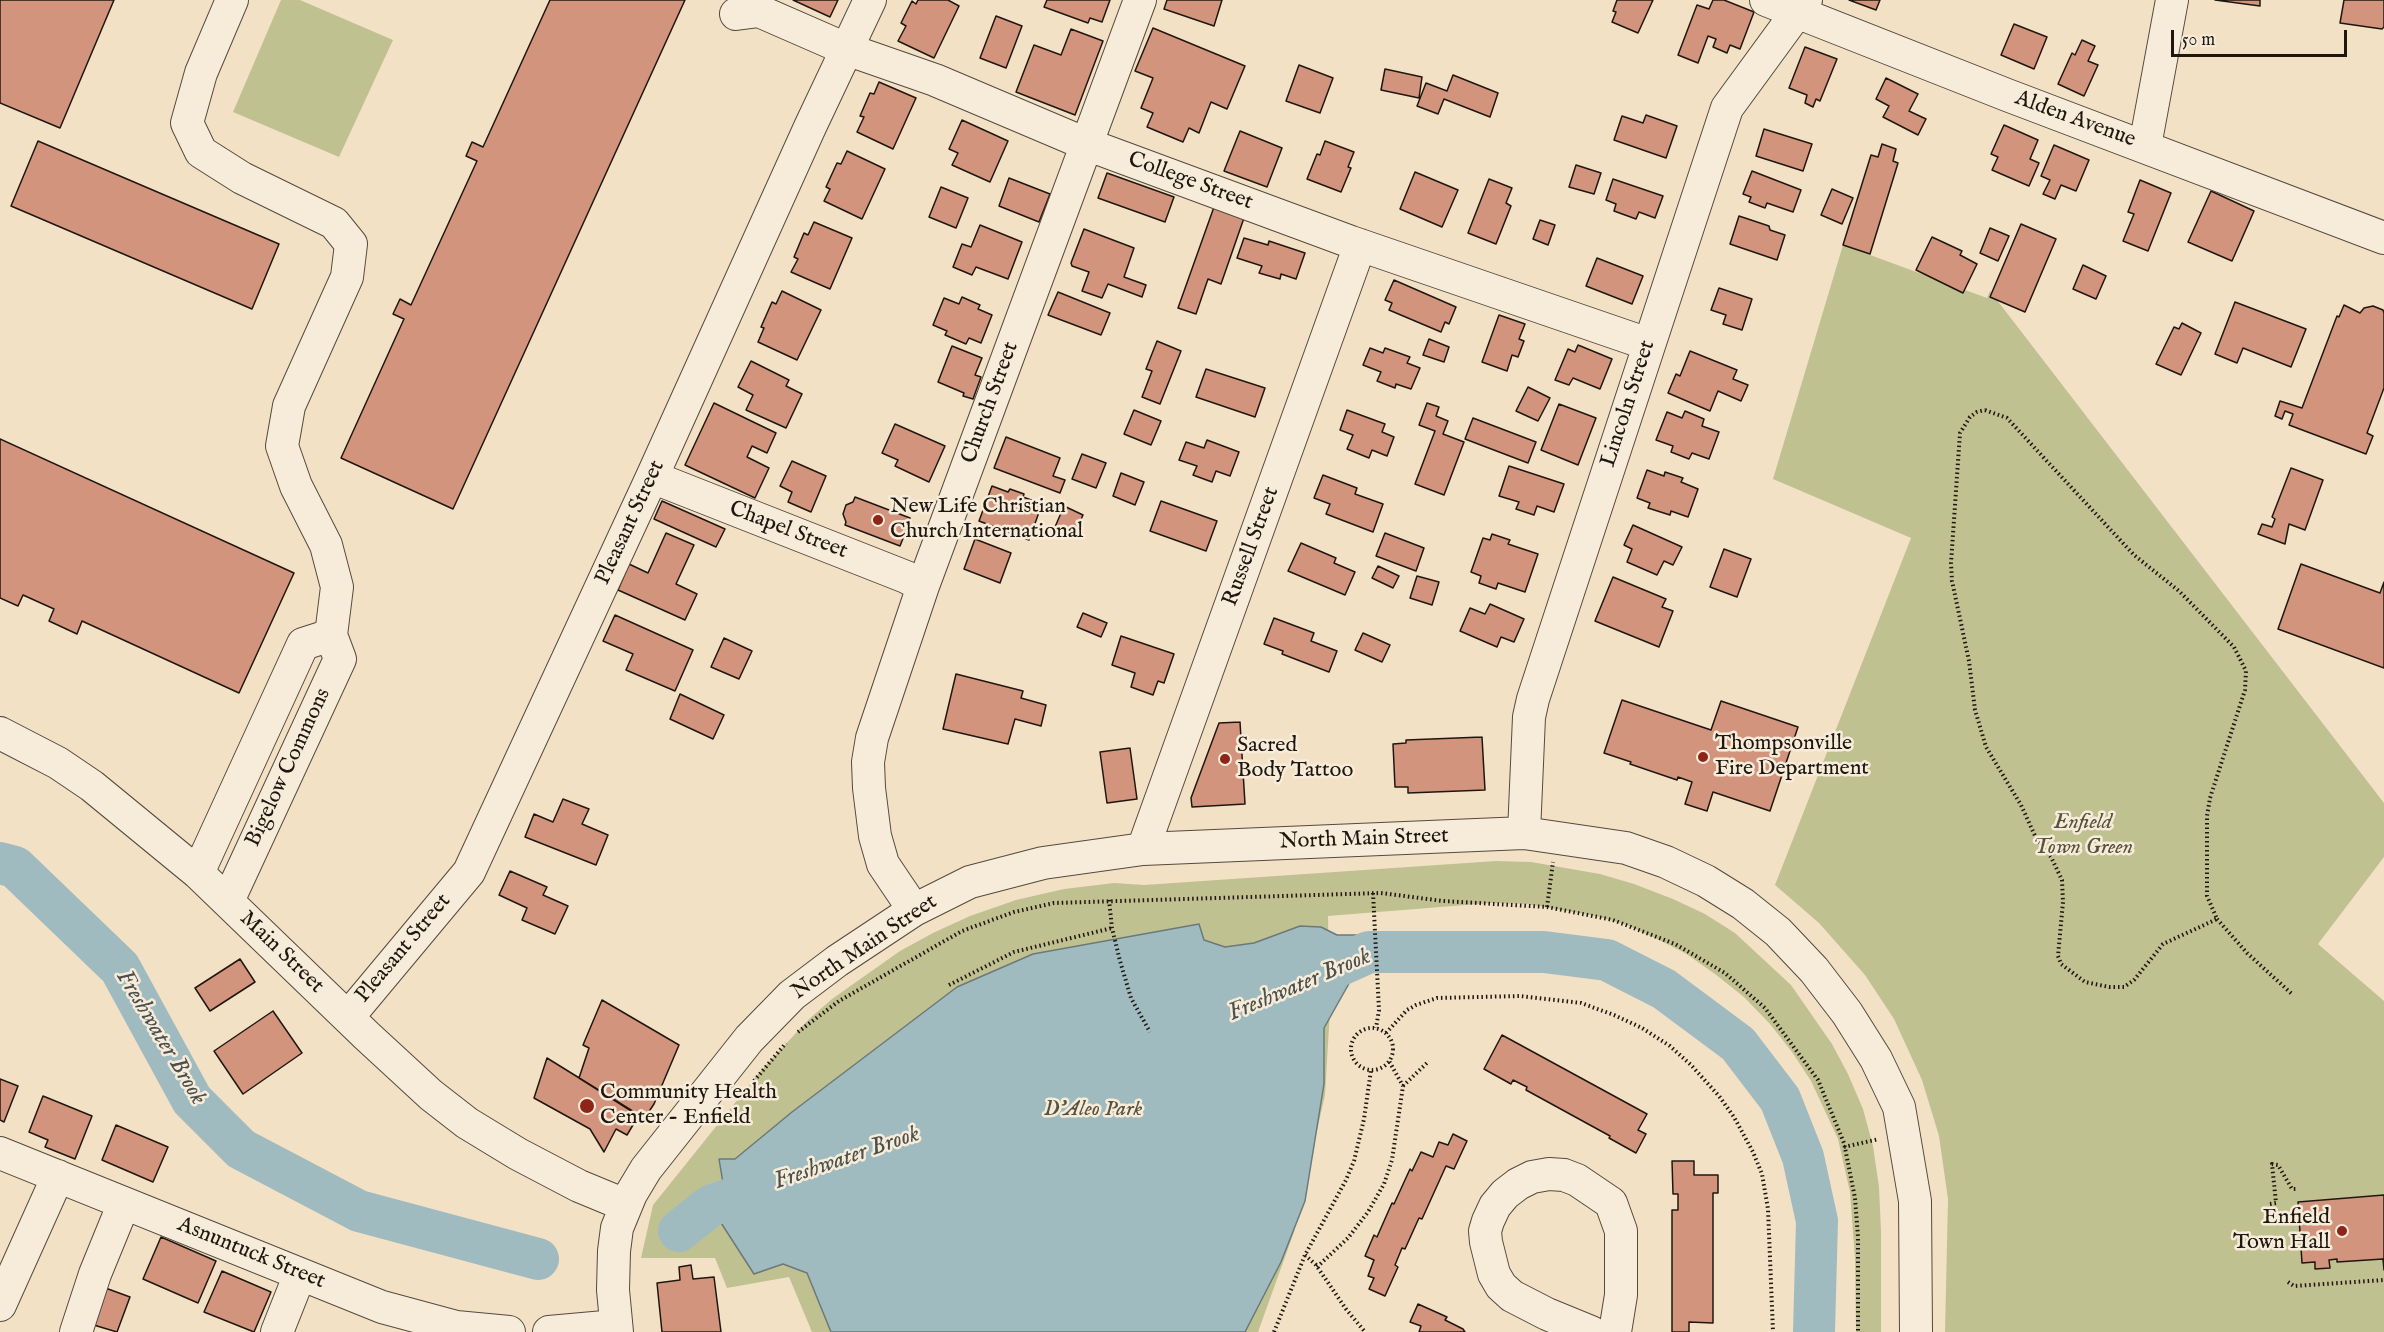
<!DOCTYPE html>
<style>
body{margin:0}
#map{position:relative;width:2384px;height:1332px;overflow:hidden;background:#f3e1c6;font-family:"IM FELL English",serif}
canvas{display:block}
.scale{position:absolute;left:2171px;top:30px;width:176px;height:27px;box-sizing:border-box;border:3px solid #1f170f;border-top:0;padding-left:8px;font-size:18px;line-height:21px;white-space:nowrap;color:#1f170f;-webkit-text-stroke:4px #f7ecda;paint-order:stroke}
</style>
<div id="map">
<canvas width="2384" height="1332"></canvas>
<div class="scale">50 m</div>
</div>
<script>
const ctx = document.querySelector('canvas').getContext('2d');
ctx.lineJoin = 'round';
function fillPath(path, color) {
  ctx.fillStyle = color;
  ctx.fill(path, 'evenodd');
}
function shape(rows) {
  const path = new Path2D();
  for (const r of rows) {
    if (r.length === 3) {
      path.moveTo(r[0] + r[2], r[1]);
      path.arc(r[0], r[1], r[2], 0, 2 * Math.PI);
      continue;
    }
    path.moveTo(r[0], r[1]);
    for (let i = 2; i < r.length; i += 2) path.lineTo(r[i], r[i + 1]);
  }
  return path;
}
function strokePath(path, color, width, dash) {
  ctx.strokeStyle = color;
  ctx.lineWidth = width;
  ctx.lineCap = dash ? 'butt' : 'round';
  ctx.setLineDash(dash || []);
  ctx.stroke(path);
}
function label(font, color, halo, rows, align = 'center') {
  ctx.font = font + ' "IM FELL English",serif';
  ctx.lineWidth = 5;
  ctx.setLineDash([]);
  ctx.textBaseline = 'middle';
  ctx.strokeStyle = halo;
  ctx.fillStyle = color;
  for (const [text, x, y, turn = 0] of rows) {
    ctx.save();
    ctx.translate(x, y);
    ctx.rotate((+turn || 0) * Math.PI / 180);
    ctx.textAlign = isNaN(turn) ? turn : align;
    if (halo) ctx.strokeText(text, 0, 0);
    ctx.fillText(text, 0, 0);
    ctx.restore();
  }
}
fillPath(shape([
 [281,0,300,0,393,40,339,157,233,112],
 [1843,245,1987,298,1990,291,2384,803,2384,857,2318,944,2384,1001,2384,1332,1945,1332,1948,1199,1939,1136,1922,1080,1894,1019,1865,975,1819,923,1775,885,1911,538,1773,479],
 [1496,861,1531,862,1600,874,1634,884,1673,899,1705,914,1735,933,1791,985,1832,1044,1848,1074,1863,1109,1873,1146,1879,1187,1881,1231,1881,1332,1856,1332,1855,1259,1850,1192,1838,1139,1811,1081,1792,1052,1770,1024,1744,997,1715,974,1685,953,1657,939,1627,925,1596,916,1527,904,1491,903,1328,916,1330,1010,1325,1095,1294,1232,1258,1332,812,1332,789,1277,727,1288,715,1258,641,1258,653,1205,759,1073,808,1020,832,999,900,951,933,933,970,916,1016,900,1064,889,1114,883,1144,885]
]), '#c0c191');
const water = shape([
 [1199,924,1204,940,1225,947,1254,943,1300,926,1321,927,1337,935,1369,935,1371,973,1351,980,1324,1028,1324,1084,1305,1201,1281,1262,1245,1332,831,1332,807,1273,783,1264,754,1274,705,1198,724,1189,719,1159,735,1159,792,1112,957,987,1033,954,1199,924]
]);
fillPath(water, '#a0bbbf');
strokePath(water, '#6c7979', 1.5);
strokePath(shape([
 [0,863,15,867,120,968,192,1100,241,1149,359,1211,538,1259],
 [1318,975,1369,952,1544,952,1607,960,1664,989,1738,1044,1780,1099,1803,1157,1817,1221,1814,1332],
 [679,1231,710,1206,764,1187]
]), '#a0bbbf', 42);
const building = shape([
 [0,0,114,0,60,128,0,103,0,0],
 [550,0,685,0,453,509,341,458,404,319,393,314,400,299,411,305,477,161,466,156,472,142,483,147,550,0],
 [793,0,838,0,830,17,793,0],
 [918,0,948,0,959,6,934,58,898,41,906,26,901,23,912,1,916,4,918,0],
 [1047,0,1110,0,1102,22,1090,18,1088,23,1044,7,1047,0],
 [1167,0,1222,0,1214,26,1164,9,1167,0],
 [1617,0,1653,0,1638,33,1612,22,1616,12,1613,11,1617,0],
 [1713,0,1724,0,1754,12,1740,49,1730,45,1727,53,1713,47,1716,39,1708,36,1698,63,1678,55,1697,5,1709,9,1713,0],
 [1849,0,1880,0,1876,10,1849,0],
 [2215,0,2260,0,2260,6,2215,0],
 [2344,0,2384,0,2384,27,2382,29,2340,23,2344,0],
 [996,16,1022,26,1006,68,980,58,996,16],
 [2014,24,2047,37,2034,69,2001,55,2014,24],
 [1153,28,1245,66,1227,109,1211,102,1199,133,1189,128,1183,142,1147,127,1153,113,1141,108,1153,78,1135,71,1153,28],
 [1071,29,1103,41,1075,115,1016,92,1034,45,1061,55,1071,29],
 [2082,40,2095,46,2088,61,2098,65,2084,96,2058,84,2072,53,2075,55,2082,40],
 [1805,47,1837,59,1820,101,1816,99,1813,107,1805,103,1807,95,1789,88,1805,47],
 [1299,65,1333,78,1320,113,1286,101,1299,65],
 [1385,69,1422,77,1419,98,1381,90,1385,69],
 [1453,75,1498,93,1490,117,1444,99,1438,114,1417,106,1426,83,1447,91,1453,75],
 [1886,78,1918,94,1909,111,1926,119,1918,135,1883,117,1889,106,1876,99,1886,78],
 [879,82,916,98,893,149,857,132,864,117,860,116,870,93,874,94,879,82],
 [1646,115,1677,126,1666,158,1614,140,1622,116,1643,123,1646,115],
 [962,120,1008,141,990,182,952,165,958,153,949,149,962,120],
 [2004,125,2038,140,2030,159,2039,163,2029,186,1992,170,1998,157,1991,154,2004,125],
 [1764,129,1812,144,1803,171,1756,156,1764,129],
 [1240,131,1282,148,1267,187,1224,171,1240,131],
 [38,141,279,244,252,309,11,206,38,141],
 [1325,141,1354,152,1348,167,1351,168,1341,192,1307,179,1317,154,1320,155,1325,141],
 [1882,144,1896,149,1893,161,1898,163,1870,254,1843,245,1871,155,1878,157,1882,144],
 [2054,145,2089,160,2076,191,2061,185,2055,199,2043,194,2050,180,2041,176,2054,145],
 [847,151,885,169,862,219,824,201,830,189,826,187,837,163,841,164,847,151],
 [1576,165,1601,173,1594,194,1569,187,1576,165],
 [1752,171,1801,190,1793,212,1767,203,1765,208,1749,202,1751,197,1743,194,1752,171],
 [1415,172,1458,190,1442,227,1400,209,1415,172],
 [1107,173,1174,197,1165,222,1098,198,1107,173],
 [1009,178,1050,194,1039,222,999,206,1009,178],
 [1489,179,1512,188,1506,203,1511,206,1496,244,1468,233,1489,179],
 [1613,179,1663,196,1655,218,1639,212,1636,219,1614,211,1616,204,1606,200,1613,179],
 [2140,180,2171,193,2148,251,2123,241,2134,214,2128,212,2140,180],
 [941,187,968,198,956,228,929,217,941,187],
 [1832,189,1853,198,1842,224,1821,215,1832,189],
 [2211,191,2254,211,2232,261,2188,242,2211,191],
 [1214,207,1244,218,1221,284,1208,279,1196,314,1178,308,1214,207],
 [1739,216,1769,226,1770,230,1785,235,1777,260,1730,244,1739,216],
 [1540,220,1555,225,1548,245,1533,239,1540,220],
 [814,222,852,238,830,289,791,272,798,259,794,257,804,233,808,235,814,222],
 [2021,224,2056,239,2025,312,1990,297,2021,224],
 [980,225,1022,242,1008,279,976,267,972,275,953,267,962,244,971,247,980,225],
 [1990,228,2009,236,1998,261,1980,253,1990,228],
 [1084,229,1134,248,1124,277,1146,285,1142,297,1108,284,1102,298,1082,291,1089,272,1072,266,1071,263,1084,229],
 [1932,237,1962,251,1960,255,1977,264,1963,293,1916,270,1932,237],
 [1244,238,1268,245,1269,241,1305,253,1296,279,1281,274,1280,279,1259,273,1262,266,1237,258,1244,238],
 [1597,258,1643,276,1632,304,1586,286,1597,258],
 [2083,265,2106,276,2096,299,2073,289,2083,265],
 [1394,280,1456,307,1449,324,1445,322,1441,332,1389,310,1392,303,1385,300,1394,280],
 [1719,288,1752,299,1742,330,1723,324,1726,315,1711,310,1719,288],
 [782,291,821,310,797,360,758,342,764,328,761,327,772,302,776,304,782,291],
 [1058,292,1110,313,1101,335,1048,315,1058,292],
 [962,297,980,305,978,309,992,315,981,343,969,338,966,344,945,335,947,331,933,325,944,298,959,304,962,297],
 [2235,302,2306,329,2291,367,2243,348,2237,363,2215,354,2235,302],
 [2344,305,2360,313,2364,308,2373,306,2383,310,2384,313,2384,388,2367,433,2373,436,2366,454,2289,425,2293,414,2285,411,2282,419,2275,416,2280,401,2302,408,2337,316,2339,317,2344,305],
 [1499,315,1525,324,1519,339,1524,341,1518,357,1512,355,1507,371,1482,362,1499,315],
 [2182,323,2201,333,2181,375,2156,364,2174,327,2179,329,2182,323],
 [1429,339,1449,347,1444,362,1423,355,1429,339],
 [1157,341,1181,351,1160,404,1142,397,1152,371,1146,369,1157,341],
 [1578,345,1612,359,1600,389,1573,378,1569,385,1555,380,1568,349,1575,352,1578,345],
 [952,346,982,358,975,375,981,377,973,399,963,396,964,393,938,382,952,346],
 [1370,348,1383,353,1385,348,1410,357,1407,363,1420,368,1411,389,1396,384,1395,388,1377,381,1381,372,1363,365,1370,348],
 [1690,351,1737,370,1733,379,1748,385,1741,401,1718,391,1710,411,1668,393,1676,374,1680,376,1690,351],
 [751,361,789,380,786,386,802,394,786,428,746,410,753,395,738,387,751,361],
 [1206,369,1265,388,1255,417,1196,397,1206,369],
 [1528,387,1550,398,1538,421,1516,411,1528,387],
 [714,403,776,433,767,453,752,446,747,457,769,468,755,498,685,465,714,403],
 [1427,403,1439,407,1436,416,1448,421,1443,434,1464,442,1444,495,1415,484,1435,431,1419,425,1427,403],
 [1559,404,1596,418,1578,465,1541,450,1559,404],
 [1134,410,1161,421,1151,445,1124,434,1134,410],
 [1347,410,1385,424,1382,432,1394,437,1387,456,1372,450,1369,458,1347,449,1353,435,1340,430,1347,410],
 [1685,411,1704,419,1702,426,1719,432,1709,459,1692,453,1689,459,1671,452,1673,446,1656,440,1667,412,1682,418,1685,411],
 [1473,418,1536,442,1528,463,1465,439,1473,418],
 [895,424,945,446,929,482,895,466,898,460,882,453,895,424],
 [1006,437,1060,458,1053,476,1065,480,1060,493,994,468,1006,437],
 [0,439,294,573,239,693,82,621,77,634,49,621,54,609,23,595,18,606,0,598,0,439],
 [1207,440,1239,452,1230,476,1216,471,1212,482,1193,475,1197,466,1179,460,1186,442,1204,448,1207,440],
 [1082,454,1106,463,1096,488,1072,479,1082,454],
 [792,461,826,476,811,512,788,502,792,492,780,486,792,461],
 [1509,466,1564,484,1554,512,1537,506,1534,515,1516,509,1519,502,1499,496,1509,466],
 [2291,468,2323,480,2305,530,2289,524,2285,544,2258,534,2262,524,2272,527,2275,519,2272,517,2291,468],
 [1647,470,1664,476,1665,472,1683,478,1681,482,1698,489,1688,517,1671,511,1670,515,1648,508,1650,503,1637,498,1647,470],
 [1121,473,1144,482,1135,505,1113,496,1121,473],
 [1323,475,1357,488,1355,494,1383,504,1373,532,1326,514,1330,504,1314,498,1323,475],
 [992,486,1008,492,1010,489,1024,494,1023,497,1042,504,1029,540,979,521,992,486],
 [855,497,910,518,906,529,910,530,907,537,904,536,900,546,845,525,846,522,843,514,846,505,853,502,855,497],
 [662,501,725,529,716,547,654,519,662,501],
 [1161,501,1217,521,1206,551,1150,531,1161,501],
 [1064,506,1083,515,1074,535,1055,527,1064,506],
 [1633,525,1682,547,1673,565,1664,561,1657,575,1627,562,1632,549,1624,545,1633,525],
 [666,533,694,545,676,584,697,594,685,620,618,590,629,564,648,573,666,533],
 [1385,533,1424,548,1416,571,1376,556,1385,533],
 [1492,534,1510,540,1508,544,1538,554,1525,592,1498,583,1496,589,1479,583,1481,576,1471,572,1483,538,1490,540,1492,534],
 [975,539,1011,553,1000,583,964,569,975,539],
 [1301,543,1336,558,1334,563,1355,572,1345,595,1288,571,1301,543],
 [1724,549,1751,559,1737,597,1710,587,1724,549],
 [2301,564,2380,593,2384,582,2384,668,2278,629,2301,564],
 [1378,566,1399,576,1393,588,1372,578,1378,566],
 [1417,576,1439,582,1432,605,1410,598,1417,576],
 [1613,577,1666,599,1662,607,1673,611,1659,647,1595,621,1613,577],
 [1490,604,1524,619,1514,642,1501,637,1497,647,1460,631,1470,608,1485,614,1490,604],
 [1083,613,1107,623,1101,637,1077,627,1083,613],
 [615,615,693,650,675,691,626,670,633,654,603,641,615,615],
 [1274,618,1314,633,1311,641,1337,651,1329,672,1282,654,1283,651,1264,644,1274,618],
 [1363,633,1390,645,1382,662,1355,650,1363,633],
 [1121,636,1174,654,1164,683,1158,681,1153,695,1131,687,1135,673,1112,665,1121,636],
 [724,638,752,651,739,679,711,667,724,638],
 [956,674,1023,691,1021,698,1046,705,1041,726,1015,719,1008,744,943,729,956,674],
 [680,694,724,715,713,739,670,719,680,694],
 [1622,700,1711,730,1721,701,1798,727,1770,811,1713,792,1707,811,1685,804,1692,782,1678,777,1677,780,1630,764,1631,762,1604,753,1622,700],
 [1240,722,1245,804,1192,807,1191,798,1219,723,1240,722],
 [1482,737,1485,790,1408,793,1408,787,1395,787,1393,744,1406,743,1406,740,1482,737],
 [1130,748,1137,799,1107,803,1100,752,1130,748],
 [563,799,589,809,582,824,608,835,596,865,525,837,534,814,553,822,563,799],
 [510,871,547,887,543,895,568,906,555,934,522,920,527,908,499,895,510,871],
 [240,959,255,982,210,1011,195,988,240,959],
 [602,1000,679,1045,654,1104,644,1119,579,1078,589,1048,583,1045,602,1000],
 [273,1011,302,1053,243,1094,214,1051,273,1011],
 [1502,1035,1647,1114,1638,1130,1646,1134,1636,1153,1609,1138,1610,1136,1526,1090,1527,1087,1513,1080,1511,1084,1484,1069,1502,1035],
 [547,1058,639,1115,627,1135,616,1129,604,1152,590,1129,534,1098,547,1058],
 [0,1079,18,1086,4,1122,0,1120,0,1079],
 [43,1096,92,1116,75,1159,45,1147,48,1140,29,1132,43,1096],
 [116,1125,168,1147,153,1182,102,1160,116,1125],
 [1453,1134,1467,1141,1454,1169,1446,1166,1422,1219,1419,1218,1405,1249,1402,1248,1395,1265,1398,1267,1385,1296,1369,1289,1374,1278,1368,1276,1374,1260,1365,1256,1374,1235,1377,1237,1392,1203,1394,1204,1410,1169,1412,1171,1421,1152,1433,1157,1439,1142,1448,1145,1453,1134],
 [1672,1161,1694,1161,1694,1175,1718,1175,1718,1193,1713,1193,1713,1323,1689,1322,1689,1332,1672,1332,1672,1210,1678,1210,1678,1194,1673,1194,1672,1161],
 [2384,1195,2384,1270,2383,1259,2337,1262,2337,1259,2329,1260,2330,1268,2315,1269,2315,1262,2302,1263,2298,1202,2384,1195],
 [161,1237,216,1261,198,1303,143,1279,161,1237],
 [691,1265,693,1279,714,1277,721,1332,662,1332,657,1283,680,1280,679,1267,691,1265],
 [222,1271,271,1292,254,1332,204,1312,222,1271],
 [100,1286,130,1297,117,1332,87,1323,100,1286],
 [1418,1304,1447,1317,1445,1320,1463,1329,1465,1332,1419,1332,1421,1326,1410,1322,1418,1304]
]);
fillPath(building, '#d3947e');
strokePath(building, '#1f170f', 1.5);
const minor = shape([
 [1766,0,2007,95,2384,238],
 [736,14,759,11,846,49,935,80,1086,144,1351,242,1648,344],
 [2145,146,2172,0],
 [652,477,906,577,923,586],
 [0,733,58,763,92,786,198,873,367,1036,431,1095,467,1123,518,1154,579,1186,625,1205],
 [1524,833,1529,717,1533,699,1727,108,1806,0],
 [1143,849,1360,245],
 [198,873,303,644,331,635],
 [228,901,340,659,331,635,337,587,326,545,296,486,282,446,289,406,347,277,351,244,334,223,242,178,201,152,187,123,201,73,232,0],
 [914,910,883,864,875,836,869,788,868,762,872,738,923,586,1140,0],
 [348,1017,469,872,652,477,810,127,870,0],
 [0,1153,382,1307,456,1327,509,1332],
 [0,1305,58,1176],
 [76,1332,95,1274,124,1203],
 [277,1332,300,1274],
 [549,1332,616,1326],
 [617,1332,613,1290,614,1251,617,1228,631,1194,646,1169,749,1039,792,995,837,961,914,910,970,882,1043,863,1143,849,1524,833,1626,848,1666,862,1706,881,1743,904,1778,932,1814,970,1847,1013,1876,1059,1899,1107,1915,1201,1916,1332],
 [1591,1332,1547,1314,1512,1296,1501,1286,1494,1274,1486,1242,1485,1231,1488,1221,1495,1206,1505,1194,1518,1184,1532,1177,1549,1174,1564,1175,1577,1180,1611,1203,1621,1231,1621,1295,1615,1332]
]);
strokePath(minor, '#544a3d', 34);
strokePath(shape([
 [1985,410,2007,418,2134,555,2179,591,2234,647,2246,671,2245,690,2210,798,2207,816,2207,896,2217,919,2163,944,2134,980,2124,987,2109,987,2085,982,2061,964,2058,956,2063,902,2062,880,2051,857,2036,838,2021,805,1986,747,1975,710,1969,661,1952,581,1951,563,1960,433,1970,417,1977,412,1985,410],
 [1373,893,1379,1010,1376,1028],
 [1109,900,1112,928,1120,961,1131,998,1150,1032],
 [1547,907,1553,862],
 [2217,919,2247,953,2292,994],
 [949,985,1014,952,1112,928],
 [1372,1049,21],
 [798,1032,839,1001,962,931,1014,912,1054,903,1381,893,1443,901,1547,907,1613,920,1675,944,1725,973,1765,1008,1818,1080,1844,1143,1855,1198,1858,1237,1858,1332],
 [1386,1033,1407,1010,1416,1005,1437,998,1520,996,1581,1003,1614,1015,1642,1028,1670,1046,1691,1065,1719,1096,1734,1117,1753,1152,1762,1174,1768,1209,1773,1332],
 [754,1081,786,1043],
 [1403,1086,1429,1061],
 [1844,1147,1879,1139],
 [2270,1204,2276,1203,2272,1164,2278,1165,2292,1189,2298,1189],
 [1305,1255,1316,1265,1346,1309,1365,1332],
 [1317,1267,1348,1238,1368,1212,1384,1184,1392,1160,1403,1086,1389,1061],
 [2288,1282,2294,1286,2384,1280],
 [1274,1332,1305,1255,1346,1180,1354,1161,1364,1119,1371,1070]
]), '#1f170f', 4, [1.5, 3]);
strokePath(minor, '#f7ecda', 32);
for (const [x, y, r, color] of [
 [878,520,6,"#8f2418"],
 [1703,757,6,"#8f2418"],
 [1225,759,6,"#8f2418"],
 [587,1106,8,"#8f2418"],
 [2342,1231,6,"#8f2418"]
]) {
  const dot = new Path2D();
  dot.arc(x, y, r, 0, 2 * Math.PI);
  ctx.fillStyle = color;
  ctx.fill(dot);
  strokePath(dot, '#f7ecda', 2);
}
label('22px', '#1f170f', '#f7ecda', [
 ["Alden Avenue",2075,120,20],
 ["College Street",1190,182,20],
 ["Church Street",991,403,-70],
 ["Lincoln Street",1629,404,-72],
 ["Pleasant Street",631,523,-65],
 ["Chapel Street",788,531,21],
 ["Russell Street",1252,547,-70],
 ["Bigelow Commons",289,768,-65],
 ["North Main Street",1364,840,-2],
 ["North Main Street",865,948,-34],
 ["Pleasant Street",404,949,-50],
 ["Main Street",281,953,44],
 ["Asnuntuck Street",251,1254,22]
]);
label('22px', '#1f170f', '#f7ecda', [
 ["New Life Christian",890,507],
 ["Church International",890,532],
 ["Thompsonville",1715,744],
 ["Fire Department",1715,769],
 ["Sacred",1237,746],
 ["Body Tattoo",1237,771],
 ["Community Health",600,1093],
 ["Center - Enfield",600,1118],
 ["Enfield",2330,1218,"right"],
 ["Town Hall",2330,1243,"right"]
], 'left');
label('italic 22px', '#57523c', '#f7ecda', [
 ["Enfield",2083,823],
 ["Town Green",2083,848],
 ["D'Aleo Park",1093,1110]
]);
label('italic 24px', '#4c504d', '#f7ecda', [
 ["Freshwater Brook",1300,986,-23],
 ["Freshwater Brook",160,1038,59],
 ["Freshwater Brook",847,1159,-19]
]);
</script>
